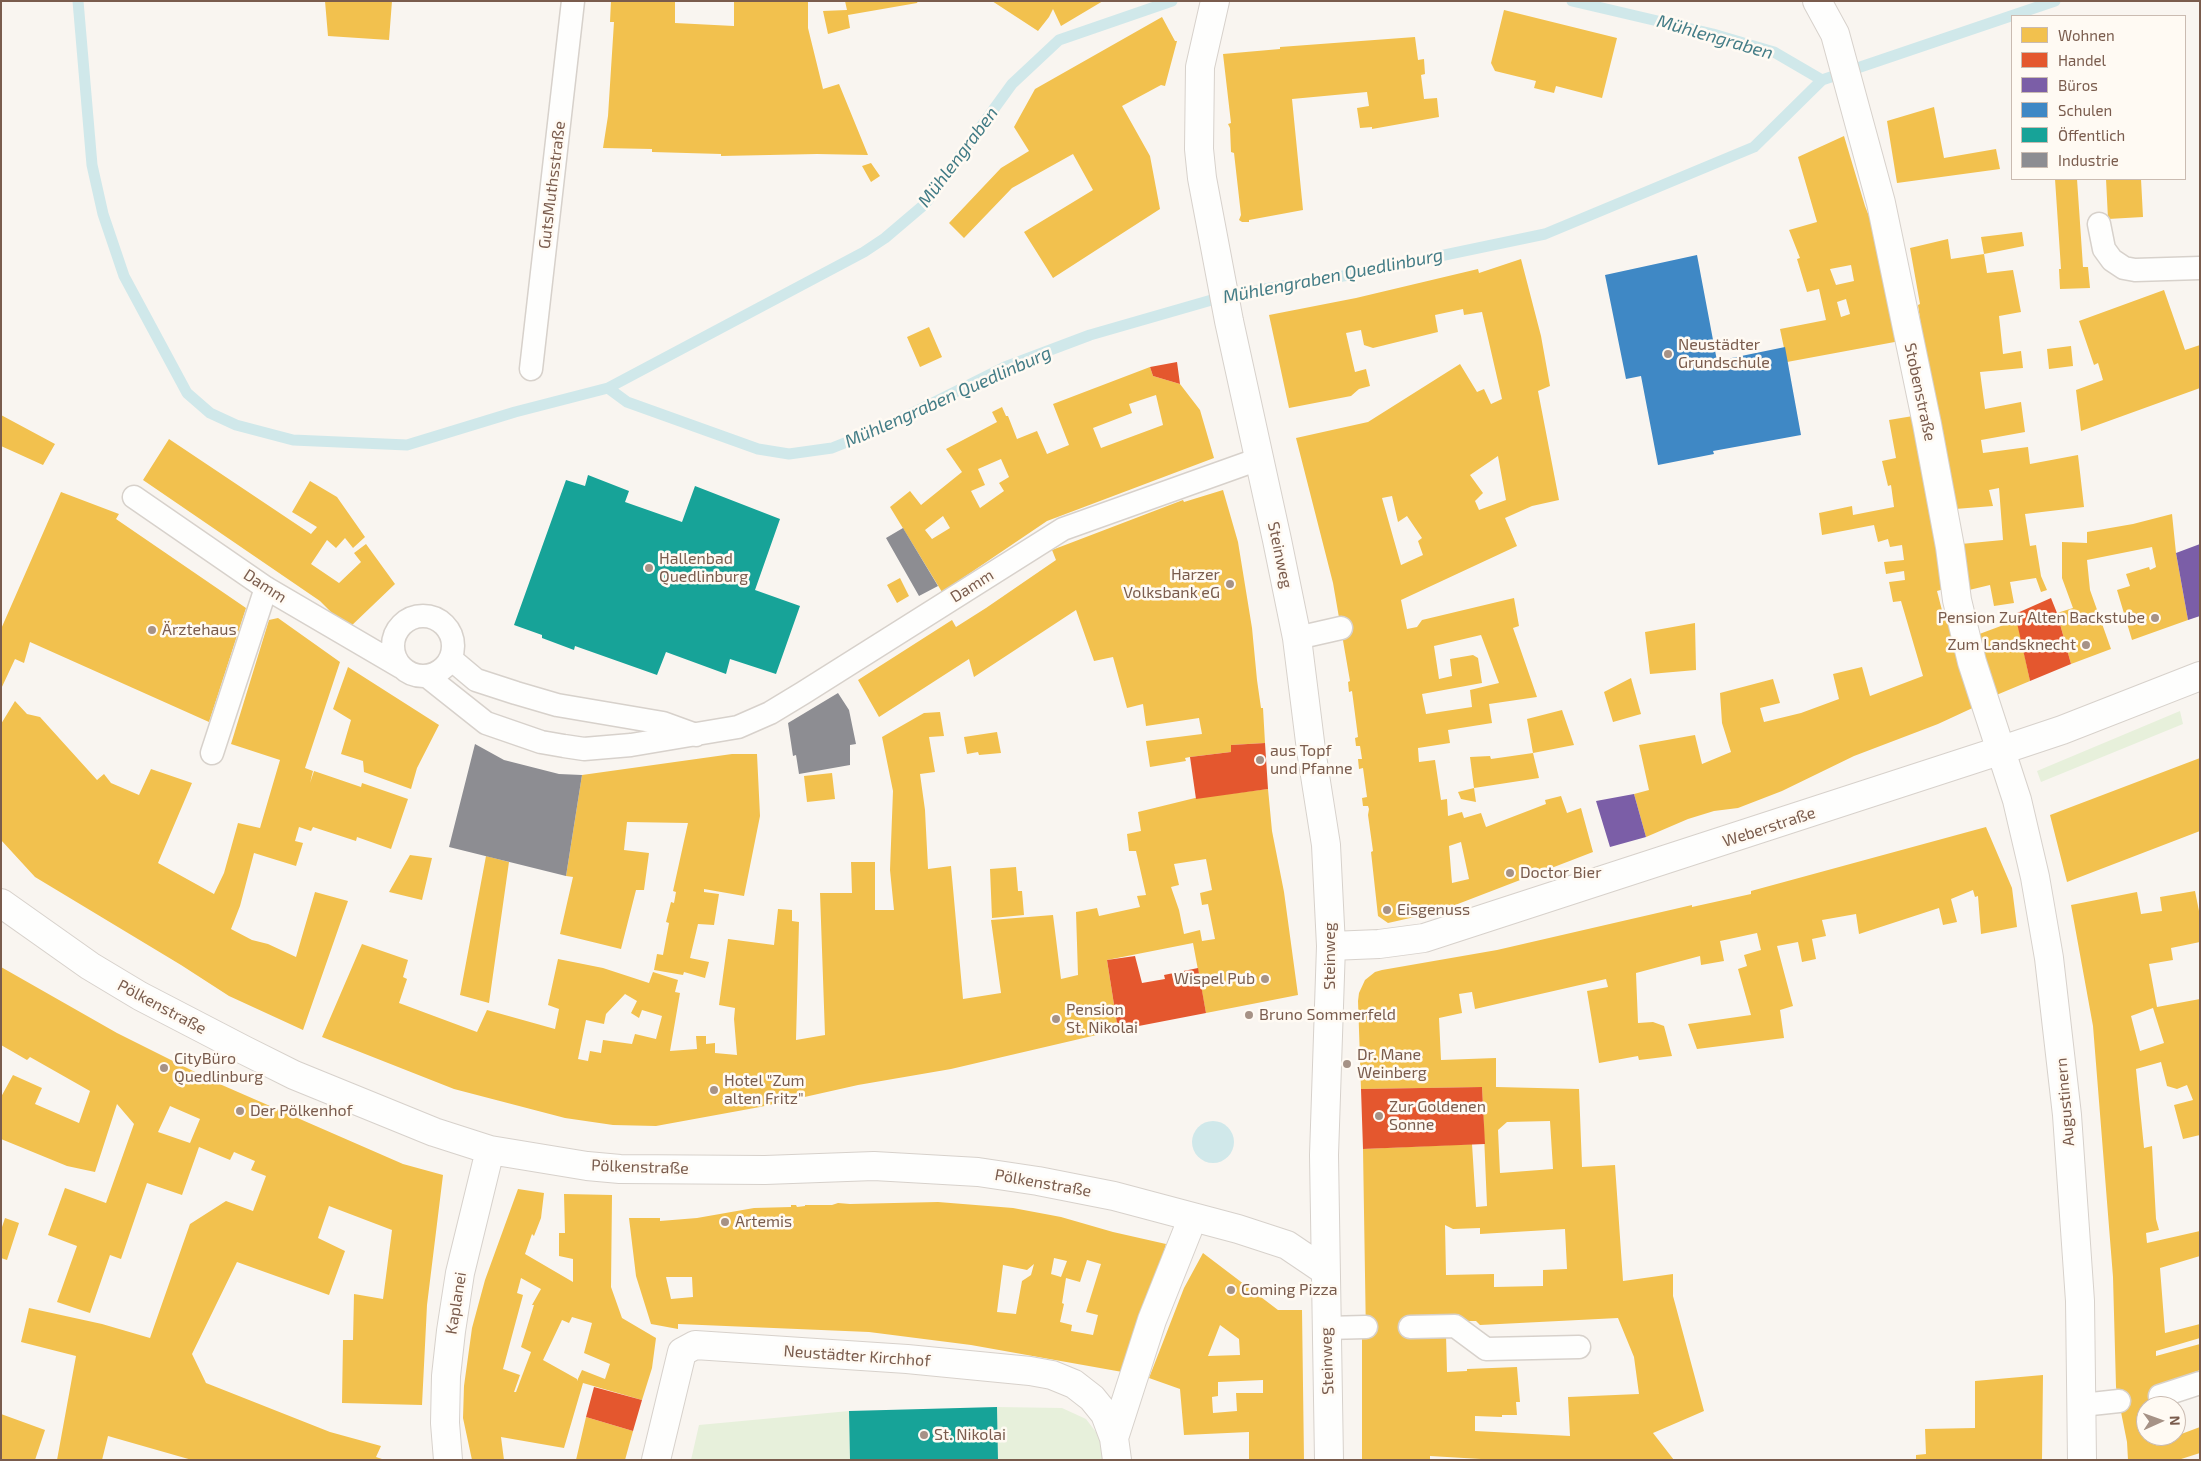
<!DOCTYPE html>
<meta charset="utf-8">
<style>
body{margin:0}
#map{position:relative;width:2201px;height:1461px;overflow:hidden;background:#f9f5f0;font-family:"Exo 2",sans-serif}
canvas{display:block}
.frame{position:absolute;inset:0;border:2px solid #7a5c4d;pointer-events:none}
.legend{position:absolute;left:2011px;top:15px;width:175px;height:165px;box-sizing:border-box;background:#fffaf3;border:1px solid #cabbb1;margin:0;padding:6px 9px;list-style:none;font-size:15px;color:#7a5c4d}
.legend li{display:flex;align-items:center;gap:10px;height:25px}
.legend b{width:25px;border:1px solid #cabbb1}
.north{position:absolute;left:2136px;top:1396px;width:50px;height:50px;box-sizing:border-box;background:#fffaf3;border:1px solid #cabbb1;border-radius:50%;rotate:88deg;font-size:14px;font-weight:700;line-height:20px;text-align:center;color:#7a5c4d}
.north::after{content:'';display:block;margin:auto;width:18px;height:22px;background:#a69286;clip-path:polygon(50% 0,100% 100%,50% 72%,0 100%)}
</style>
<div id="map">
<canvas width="2201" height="1461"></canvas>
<div class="frame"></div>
<ul class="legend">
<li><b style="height:14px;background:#f2c14e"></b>Wohnen</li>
<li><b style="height:14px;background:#e4572e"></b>Handel</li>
<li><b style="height:14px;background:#7b5ea7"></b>Büros</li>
<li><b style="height:14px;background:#3f88c5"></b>Schulen</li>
<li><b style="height:14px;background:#17a398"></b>Öffentlich</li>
<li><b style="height:14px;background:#8d8d92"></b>Industrie</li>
</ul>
<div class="north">N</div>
</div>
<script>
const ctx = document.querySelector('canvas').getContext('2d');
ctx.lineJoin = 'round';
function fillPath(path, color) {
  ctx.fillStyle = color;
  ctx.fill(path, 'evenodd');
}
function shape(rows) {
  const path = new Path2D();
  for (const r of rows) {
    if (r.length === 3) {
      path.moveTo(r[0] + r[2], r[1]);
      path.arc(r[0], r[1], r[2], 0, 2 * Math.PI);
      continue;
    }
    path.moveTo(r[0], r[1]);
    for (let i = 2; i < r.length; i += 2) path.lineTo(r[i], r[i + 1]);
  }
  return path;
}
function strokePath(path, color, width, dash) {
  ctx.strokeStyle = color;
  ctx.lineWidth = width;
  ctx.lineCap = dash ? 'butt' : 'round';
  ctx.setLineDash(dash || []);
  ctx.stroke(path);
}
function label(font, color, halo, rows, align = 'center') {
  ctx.font = font + ' "Exo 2",sans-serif';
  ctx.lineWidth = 5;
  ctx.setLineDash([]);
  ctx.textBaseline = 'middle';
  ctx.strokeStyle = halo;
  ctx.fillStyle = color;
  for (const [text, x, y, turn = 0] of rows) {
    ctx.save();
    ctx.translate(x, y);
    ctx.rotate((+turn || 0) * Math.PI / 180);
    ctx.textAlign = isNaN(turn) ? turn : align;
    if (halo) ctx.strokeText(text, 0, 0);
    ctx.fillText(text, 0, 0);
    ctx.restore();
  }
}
fillPath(shape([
 [2180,711,2183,724,2041,782,2037,771],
 [997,1407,1062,1408,1086,1419,1099,1436,1105,1460,998,1460],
 [849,1411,850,1460,691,1460,699,1425]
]), '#e7f0db');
fillPath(shape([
 [1213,1142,21]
]), '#d0e8ea');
fillPath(shape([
 [325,1,392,1,389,40,328,36],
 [611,1,675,1,675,23,734,26,734,2,808,1,808,28,823,89,839,84,868,155,817,154,721,156,721,154,652,152,652,149,603,148,608,116,614,22,610,22],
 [845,1,918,1,917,3,848,15,850,28,828,34,823,11,847,10],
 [992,1,1103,1,1061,26,1053,9,1049,17,1038,31],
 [1504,10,1617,38,1602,98,1556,86,1554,93,1534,88,1536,81,1495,71,1491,63],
 [1162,17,1175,41,1177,41,1165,86,1161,85,1122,106,1150,156,1160,209,1053,278,1024,232,1093,190,1073,154,1012,188,964,238,949,223,1001,168,1029,151,1014,127,1035,89],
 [1415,37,1418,60,1424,59,1425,74,1421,75,1424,99,1437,98,1439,117,1372,129,1372,127,1360,128,1357,108,1369,106,1367,92,1292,99,1303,210,1249,220,1249,222,1242,222,1239,220,1241,215,1234,153,1231,152,1230,128,1228,124,1231,123,1223,54,1280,49,1280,47],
 [1934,107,1944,158,1996,149,2000,169,1897,183,1887,121],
 [1844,136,1865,206,1879,242,1900,341,1787,362,1780,329,1826,320,1819,289,1807,292,1797,259,1800,258,1789,230,1817,222,1798,157],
 [1851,265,1854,281,1836,285,1830,269],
 [1846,299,1850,314,1841,317,1837,302],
 [871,163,880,176,871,182,862,166],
 [2055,179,2077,179,2083,267,2088,267,2090,288,2060,289,2059,269,2061,269],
 [2106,179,2141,179,2143,217,2108,219],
 [2022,232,2024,246,1984,254,1981,237],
 [1948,239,1951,259,1984,254,1987,273,2013,270,2021,312,1999,316,2003,354,2021,351,2023,368,1980,372,1985,409,2021,402,2025,432,1981,440,1983,453,2028,447,2030,464,2078,455,2084,507,2025,514,2030,546,2036,545,2041,576,2047,590,2041,592,2036,578,2010,582,2014,603,1994,606,1990,585,1969,590,1961,544,2003,540,1999,488,1989,490,1993,506,1955,509,1923,340,1918,305,1920,304,1910,248],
 [1521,259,1541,336,1550,386,1538,391,1559,500,1532,506,1505,518,1517,546,1401,600,1407,629,1417,627,1422,620,1514,598,1519,626,1513,628,1537,697,1489,704,1492,723,1448,730,1450,743,1418,748,1419,762,1435,760,1441,800,1447,799,1448,816,1462,812,1464,818,1481,813,1486,827,1546,804,1545,800,1561,796,1567,813,1581,808,1593,852,1437,912,1388,923,1378,916,1371,852,1373,851,1368,815,1369,809,1368,806,1363,806,1362,798,1367,797,1363,768,1359,769,1358,759,1362,759,1360,746,1356,746,1355,738,1358,737,1352,691,1349,692,1348,682,1350,681,1333,583,1296,438,1368,422,1460,364,1477,392,1484,389,1491,404,1502,399,1482,312,1464,315,1463,309,1435,315,1438,332,1373,348,1364,345,1361,330,1346,333,1355,372,1366,369,1370,386,1359,389,1351,396,1289,408,1269,315,1356,298,1478,269,1479,273],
 [1498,456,1506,500,1479,510,1475,501,1483,493,1470,475],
 [1392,496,1398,522,1407,516,1422,538,1418,541,1423,555,1401,565,1382,498],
 [1481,635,1499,683,1470,690,1472,707,1426,714,1422,694,1482,683,1478,658,1473,655,1450,659,1452,676,1439,679,1434,646],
 [1461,842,1469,879,1452,883,1449,846],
 [2164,290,2185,350,2200,345,2200,388,2081,431,2076,390,2103,380,2098,363,2094,365,2079,321],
 [929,327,942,357,920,367,907,337],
 [2071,346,2073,366,2049,369,2047,349],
 [1150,367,1153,376,1180,384,1200,410,1214,458,1047,521,942,592,890,507,910,491,921,505,962,472,946,449,997,422,992,412,1002,407,1006,416,1008,416,1017,439,1037,431,1047,454,1069,445,1053,404],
 [1156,395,1163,425,1101,448,1093,428,1132,413,1129,404],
 [1001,459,1009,477,999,483,1004,491,980,508,971,491,985,485,978,469],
 [943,516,950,528,932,539,925,530],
 [1,415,55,444,43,465,1,446],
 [1919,415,1948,588,1937,591,1944,618,1954,615,1979,705,1938,724,1854,756,1782,791,1738,808,1714,811,1688,819,1646,837,1634,794,1649,790,1639,745,1695,735,1702,764,1731,752,1722,723,1720,693,1773,679,1780,703,1760,708,1764,722,1801,713,1839,699,1833,674,1862,667,1870,696,1923,676,1901,601,1893,602,1889,582,1905,580,1904,571,1886,574,1884,562,1904,560,1902,545,1890,547,1888,539,1878,542,1874,525,1822,535,1819,513,1852,506,1853,515,1894,507,1891,485,1888,486,1882,461,1896,458,1889,420],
 [169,439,311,534,317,527,292,512,310,481,337,497,365,537,353,548,345,538,336,548,327,540,311,564,339,583,361,562,354,553,366,544,395,584,348,629,320,601,143,480],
 [1223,490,1238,542,1252,628,1257,680,1261,708,1263,708,1265,743,1231,745,1231,752,1190,757,1185,758,1186,761,1150,767,1146,741,1202,734,1199,718,1146,726,1143,704,1127,708,1113,657,1094,661,1076,610,974,677,969,659,879,717,858,680,952,620,956,627,986,608,1056,560,1052,550,1183,500,1184,502],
 [61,492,119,514,116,519,246,608,209,722,30,642,24,663,15,659,1,689,1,629],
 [2172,514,2176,553,2188,620,2132,640,2117,590,2130,586,2126,574,2149,567,2150,570,2156,567,2152,547,2087,560,2090,590,2111,649,2071,664,2057,613,2073,608,2062,578,2062,542,2087,543,2087,532,2133,524],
 [900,578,909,596,897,603,887,585],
 [278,618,340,662,305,768,313,771,310,783,314,771,361,787,362,783,408,799,391,849,357,837,356,841,313,827,311,831,299,827,295,841,303,843,296,866,254,853,240,906,231,929,252,940,268,944,296,957,315,892,348,901,303,1030,229,996,181,965,35,877,1,840,1,724,15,701,27,714,40,717,97,780,104,774,111,783,139,795,151,769,192,783,158,863,214,894,224,873,238,823,260,828,280,760,231,744,269,620],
 [2017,620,2030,681,1994,696,1974,636],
 [1695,623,1696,670,1650,674,1645,632],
 [348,667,439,725,417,768,411,789,364,772,363,761,341,754,351,720,333,709],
 [1631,678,1641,714,1613,722,1604,692],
 [1562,710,1574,745,1533,753,1527,719],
 [940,712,944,736,929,737,935,772,920,774,925,810,928,869,951,866,963,999,1001,993,991,920,1053,915,1061,979,1078,975,1076,912,1097,908,1099,916,1140,907,1137,896,1146,895,1136,851,1129,851,1127,834,1141,831,1138,812,1195,798,1268,789,1272,831,1284,892,1298,995,1206,1013,1193,943,1107,960,1118,1030,951,1069,858,1085,760,1107,656,1126,613,1125,565,1118,454,1089,322,1037,362,944,408,960,403,977,407,979,399,1003,477,1032,487,1010,555,1029,559,1009,548,1005,558,959,603,968,649,983,653,972,678,980,675,992,680,993,670,1051,697,1049,696,1036,706,1036,706,1044,715,1043,715,1053,737,1055,734,1019,735,1008,719,1005,728,939,774,945,778,909,792,910,792,921,799,922,796,1040,825,1035,820,893,852,893,851,862,875,862,875,910,894,910,890,870,893,791,882,737,924,713],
 [1206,859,1212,890,1200,893,1202,905,1208,904,1215,939,1202,941,1200,930,1184,934,1179,910,1171,887,1179,885,1174,864],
 [625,994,637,1001,631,1013,639,1018,642,1010,662,1016,656,1039,635,1034,632,1044,603,1040,601,1053,590,1051,588,1061,578,1059,586,1020,604,1024,606,1014],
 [997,732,1001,753,979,755,978,752,967,754,964,737],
 [1533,753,1539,778,1474,788,1470,757,1490,756,1491,759],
 [732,754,757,754,760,816,744,896,704,889,704,892,719,894,714,925,698,924,690,958,709,962,705,978,684,972,683,975,654,970,657,954,663,955,669,923,666,922,671,902,674,903,676,892,673,891,688,823,627,822,624,850,649,853,644,890,636,890,621,949,560,934,573,877,566,876,582,775],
 [2200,758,2200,831,2067,882,2050,815],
 [832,773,835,799,807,802,804,776],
 [1474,788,1476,802,1461,799,1458,792],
 [1986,827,2012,888,2017,927,1981,934,1978,896,1975,897,1973,890,1951,899,1957,922,1943,925,1939,908,1859,934,1856,914,1822,920,1826,936,1812,939,1816,959,1802,962,1798,942,1777,946,1793,1006,1780,1010,1784,1038,1697,1049,1688,1024,1751,1015,1738,969,1747,966,1744,955,1761,950,1757,933,1720,941,1724,961,1701,965,1700,956,1636,973,1638,1023,1653,1022,1664,1026,1672,1056,1639,1060,1638,1056,1599,1063,1587,991,1608,987,1606,979,1475,1009,1472,992,1459,994,1462,1013,1439,1018,1441,1060,1496,1058,1496,1087,1579,1089,1582,1167,1615,1165,1623,1281,1673,1274,1673,1296,1704,1411,1653,1433,1674,1460,1498,1460,1430,1456,1430,1460,1362,1460,1362,1337,1366,1338,1363,1149,1472,1144,1476,1207,1487,1206,1482,1087,1361,1089,1358,1001,1359,993,1365,980,1375,972,1382,970,1497,950,1692,905,1692,907,1751,894,1751,891],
 [1550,1121,1553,1169,1500,1173,1498,1130,1507,1122],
 [1445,1225,1453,1229,1480,1228,1480,1234,1565,1229,1567,1269,1543,1270,1543,1286,1494,1287,1494,1274,1446,1275],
 [1618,1318,1634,1357,1639,1394,1568,1397,1570,1436,1475,1431,1475,1416,1502,1417,1502,1415,1517,1415,1516,1402,1520,1402,1517,1367,1467,1369,1467,1371,1447,1372,1446,1335,1410,1321,1476,1321,1480,1325],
 [410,855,432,858,422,900,389,892],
 [486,856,509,862,489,1003,460,995],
 [1016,867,1018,891,1022,891,1024,915,992,918,990,869],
 [2195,891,2200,916,2200,942,2171,948,2173,960,2149,964,2157,1007,2200,999,2200,1135,2183,1139,2174,1105,2193,1100,2187,1085,2177,1089,2167,1086,2161,1062,2136,1069,2144,1148,2152,1146,2156,1219,2159,1230,2146,1233,2147,1243,2200,1231,2200,1256,2160,1268,2165,1333,2200,1324,2200,1338,2156,1351,2156,1356,2200,1344,2200,1370,2158,1386,2163,1406,2146,1406,2146,1436,2176,1436,2200,1427,2200,1453,2178,1460,2128,1460,2127,1442,2116,1387,2113,1277,2093,1026,2071,905,2137,892,2141,914,2162,911,2160,897],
 [2153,1008,2164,1043,2140,1051,2131,1016],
 [1,967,117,1033,215,1082,403,1164,443,1175,427,1305,422,1405,342,1403,343,1340,353,1340,354,1294,383,1299,392,1230,329,1206,318,1238,345,1251,329,1295,237,1262,192,1354,206,1383,330,1432,381,1446,376,1457,385,1460,192,1460,108,1436,102,1460,57,1460,76,1356,21,1342,29,1308,102,1324,150,1338,190,1224,226,1201,253,1211,266,1176,251,1170,255,1161,234,1152,230,1160,199,1147,182,1195,147,1183,121,1259,110,1255,90,1313,57,1302,77,1246,48,1235,65,1188,106,1203,134,1124,117,1104,95,1172,67,1166,1,1139,1,1097,13,1075,42,1088,35,1104,79,1123,90,1091,30,1057,27,1060,1,1045],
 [170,1106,200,1119,190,1143,158,1132],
 [518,1189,544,1193,541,1218,534,1236,532,1234,525,1254,573,1282,573,1259,559,1256,559,1233,565,1233,564,1194,612,1195,611,1287,622,1318,656,1338,652,1368,642,1400,583,1383,564,1448,501,1437,504,1460,472,1460,463,1418,464,1386,472,1328,485,1280],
 [521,1278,541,1289,532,1305,534,1305,521,1347,531,1352,516,1392,514,1392,520,1375,503,1369,523,1295,517,1293],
 [572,1317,592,1323,584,1353,610,1364,605,1379,582,1370,577,1381,577,1379,543,1360,562,1320,569,1323],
 [938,1202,1013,1208,1061,1217,1113,1232,1166,1244,1128,1373,971,1345,869,1332,678,1324,678,1329,651,1324,636,1276,629,1218,660,1218,660,1221,697,1218,754,1208,791,1207,791,1205,796,1205,797,1207,805,1206,805,1205,832,1205,838,1203,850,1204],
 [1054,1258,1067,1261,1061,1277,1051,1274],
 [1087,1260,1101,1264,1086,1312,1098,1315,1093,1335,1071,1331,1072,1325,1060,1322,1064,1304,1062,1303,1066,1278,1080,1282],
 [1034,1264,1031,1275,1022,1281,1016,1314,997,1312,1003,1265,1027,1270],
 [666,1277,692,1277,693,1297,671,1299],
 [5,1218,19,1223,7,1260,1,1258,1,1230],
 [1203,1253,1278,1310,1302,1310,1304,1460,1249,1460,1249,1432,1184,1435,1180,1389,1149,1378,1184,1288],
 [1220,1325,1239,1339,1240,1355,1208,1356],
 [1263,1380,1263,1393,1236,1393,1237,1411,1213,1413,1212,1397,1218,1396,1218,1382],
 [2043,1375,2042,1460,1916,1460,1916,1455,1926,1454,1925,1429,1975,1428,1975,1381],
 [1,1414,45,1430,35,1460,1,1460],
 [586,1417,633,1431,625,1460,576,1460]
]), '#f2c14e');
fillPath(shape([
 [1177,362,1180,384,1153,376,1150,367],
 [2051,598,2057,613,2071,664,2030,681,2015,614],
 [1265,743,1268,789,1196,799,1190,757,1231,752,1231,745],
 [1135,956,1142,983,1165,979,1164,975,1198,968,1206,1013,1118,1030,1107,960],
 [1482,1087,1485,1144,1363,1149,1361,1089],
 [594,1387,642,1400,633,1431,586,1417]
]), '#e4572e');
fillPath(shape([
 [2200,544,2200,616,2188,620,2176,553],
 [1634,794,1646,837,1610,847,1596,801]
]), '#7b5ea7');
fillPath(shape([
 [1697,255,1717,361,1785,347,1801,435,1713,451,1714,454,1658,465,1641,376,1626,379,1605,275]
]), '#3f88c5');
fillPath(shape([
 [588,475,629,491,625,502,682,522,695,486,780,519,755,590,800,606,776,674,730,659,726,674,666,652,657,675,575,646,574,650,542,638,542,635,514,625,566,480,585,486],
 [997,1407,998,1460,850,1460,849,1411]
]), '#17a398');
fillPath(shape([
 [903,528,938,586,919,596,886,538],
 [838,693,849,710,856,744,850,745,850,765,799,774,796,755,793,756,788,723],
 [475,744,504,760,559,774,582,775,566,876,449,847]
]), '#8d8d92');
strokePath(shape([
 [78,1,92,165,103,214,124,276,187,393,210,413,236,425,293,440,407,445,515,412,608,388,864,252,885,238,925,204,1012,84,1059,40,1172,1],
 [1572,1,1713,34,1774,52,1822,80],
 [608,388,627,402,758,449,789,454,832,448,887,426,1005,367,1090,335,1229,295,1349,275,1545,234,1754,147,1822,80,2055,1]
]), '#d0e8ea', 11);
const service = shape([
 [2099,224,2104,249,2112,260,2124,268,2135,270,2200,268],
 [531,369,573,1],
 [134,497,266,588,401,667],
 [423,646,30],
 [1297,638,1341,628],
 [451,659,476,680,516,693,557,705,663,723,696,735],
 [428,677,486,723,541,742,564,746,584,749,631,745,738,727,770,713,803,693,1063,529,1259,459],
 [212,753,266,588],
 [1410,1327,1455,1326,1486,1349,1579,1347],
 [1326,1328,1366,1327],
 [2160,1396,2200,1383],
 [2082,1405,2119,1401]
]);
const minor = shape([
 [1215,1,1200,67,1199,149,1202,178,1229,321,1277,540,1297,638,1311,750,1326,845,1331,946,1324,1155,1329,1460],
 [1817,1,1835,34,1881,203,1927,424,1950,547,1957,600,1972,662,2017,800,2035,877,2049,958,2067,1115,2080,1301,2082,1460],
 [1,903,90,966,140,996,244,1050,294,1075,434,1132,490,1150,587,1166,620,1169,765,1170,874,1166,978,1172,1038,1181,1114,1196,1238,1229,1287,1245,1324,1270],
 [1331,946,1379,944,1424,938,2002,750,2062,730,2200,676],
 [1114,1438,1152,1320,1193,1217],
 [448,1460,445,1423,446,1376,451,1331,460,1273,490,1150],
 [656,1460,682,1352,695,1345,907,1359,1030,1371,1052,1375,1074,1384,1092,1398,1105,1414,1114,1438,1117,1460]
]);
strokePath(service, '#d7d1cb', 25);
strokePath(minor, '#d7d1cb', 30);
strokePath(service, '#fefefd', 22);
strokePath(minor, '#fefefd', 28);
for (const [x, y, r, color] of [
 [1668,354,5,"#a69286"],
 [649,568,5,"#a69286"],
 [1230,584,5,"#a69286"],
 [2155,618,5,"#a69286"],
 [152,630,5,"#a69286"],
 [2086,645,5,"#a69286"],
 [1260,760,5,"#a69286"],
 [1510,873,5,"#a69286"],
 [1387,910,5,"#a69286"],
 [1265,979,5,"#a69286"],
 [1249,1015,5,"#a69286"],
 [1056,1019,5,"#a69286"],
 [1347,1064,5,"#a69286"],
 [164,1068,5,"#a69286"],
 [714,1090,5,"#a69286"],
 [240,1111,5,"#a69286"],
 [1379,1116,5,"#a69286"],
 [725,1222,5,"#a69286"],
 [1231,1290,5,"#a69286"],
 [924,1435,5,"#a69286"]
]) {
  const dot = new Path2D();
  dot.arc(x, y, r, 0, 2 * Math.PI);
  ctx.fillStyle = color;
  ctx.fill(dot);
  strokePath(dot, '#fffaf3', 2);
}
label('16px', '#7a5c4d', '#fffaf3', [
 ["GutsMuthsstraße",552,185,-83],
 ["Stobenstraße",1920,392,78],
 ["Steinweg",1280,555,78],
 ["Damm",265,586,33],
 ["Damm",972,586,-32],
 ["Weberstraße",1769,827,-18],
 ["Steinweg",1330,956,-90],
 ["Pölkenstraße",162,1007,28],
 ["Augustinern",2065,1102,-95],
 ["Pölkenstraße",640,1167,2],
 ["Pölkenstraße",1043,1183,10],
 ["Kaplanei",456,1303,-81],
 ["Neustädter Kirchhof",857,1356,4],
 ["Steinweg",1327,1361,-92]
]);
label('16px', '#7a5c4d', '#fffaf3', [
 ["Neustädter",1678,345],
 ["Grundschule",1678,363],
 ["Hallenbad",659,559],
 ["Quedlinburg",659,577],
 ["Harzer",1220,575,"right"],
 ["Volksbank eG",1220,593,"right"],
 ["Pension Zur Alten Backstube",2145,618,"right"],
 ["Ärztehaus",162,630],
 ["Zum Landsknecht",2076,645,"right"],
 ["aus Topf",1270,751],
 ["und Pfanne",1270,769],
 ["Doctor Bier",1520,873],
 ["Eisgenuss",1397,910],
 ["Wispel Pub",1255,979,"right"],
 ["Pension",1066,1010],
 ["St. Nikolai",1066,1028],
 ["Bruno Sommerfeld",1259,1015],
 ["Dr. Mane",1357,1055],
 ["Weinberg",1357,1073],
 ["CityBüro",174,1059],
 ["Quedlinburg",174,1077],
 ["Hotel \"Zum",724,1081],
 ["alten Fritz\"",724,1099],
 ["Zur Goldenen",1389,1107],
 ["Sonne",1389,1125],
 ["Der Pölkenhof",250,1111],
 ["Artemis",735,1222],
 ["Coming Pizza",1241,1290],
 ["St. Nikolai",934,1435]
], 'left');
label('italic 18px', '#437c86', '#fffaf3', [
 ["Mühlengraben",1715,37,16],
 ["Mühlengraben",958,157,-53],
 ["Mühlengraben Quedlinburg",1333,276,-11],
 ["Mühlengraben Quedlinburg",948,397,-24]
]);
</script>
